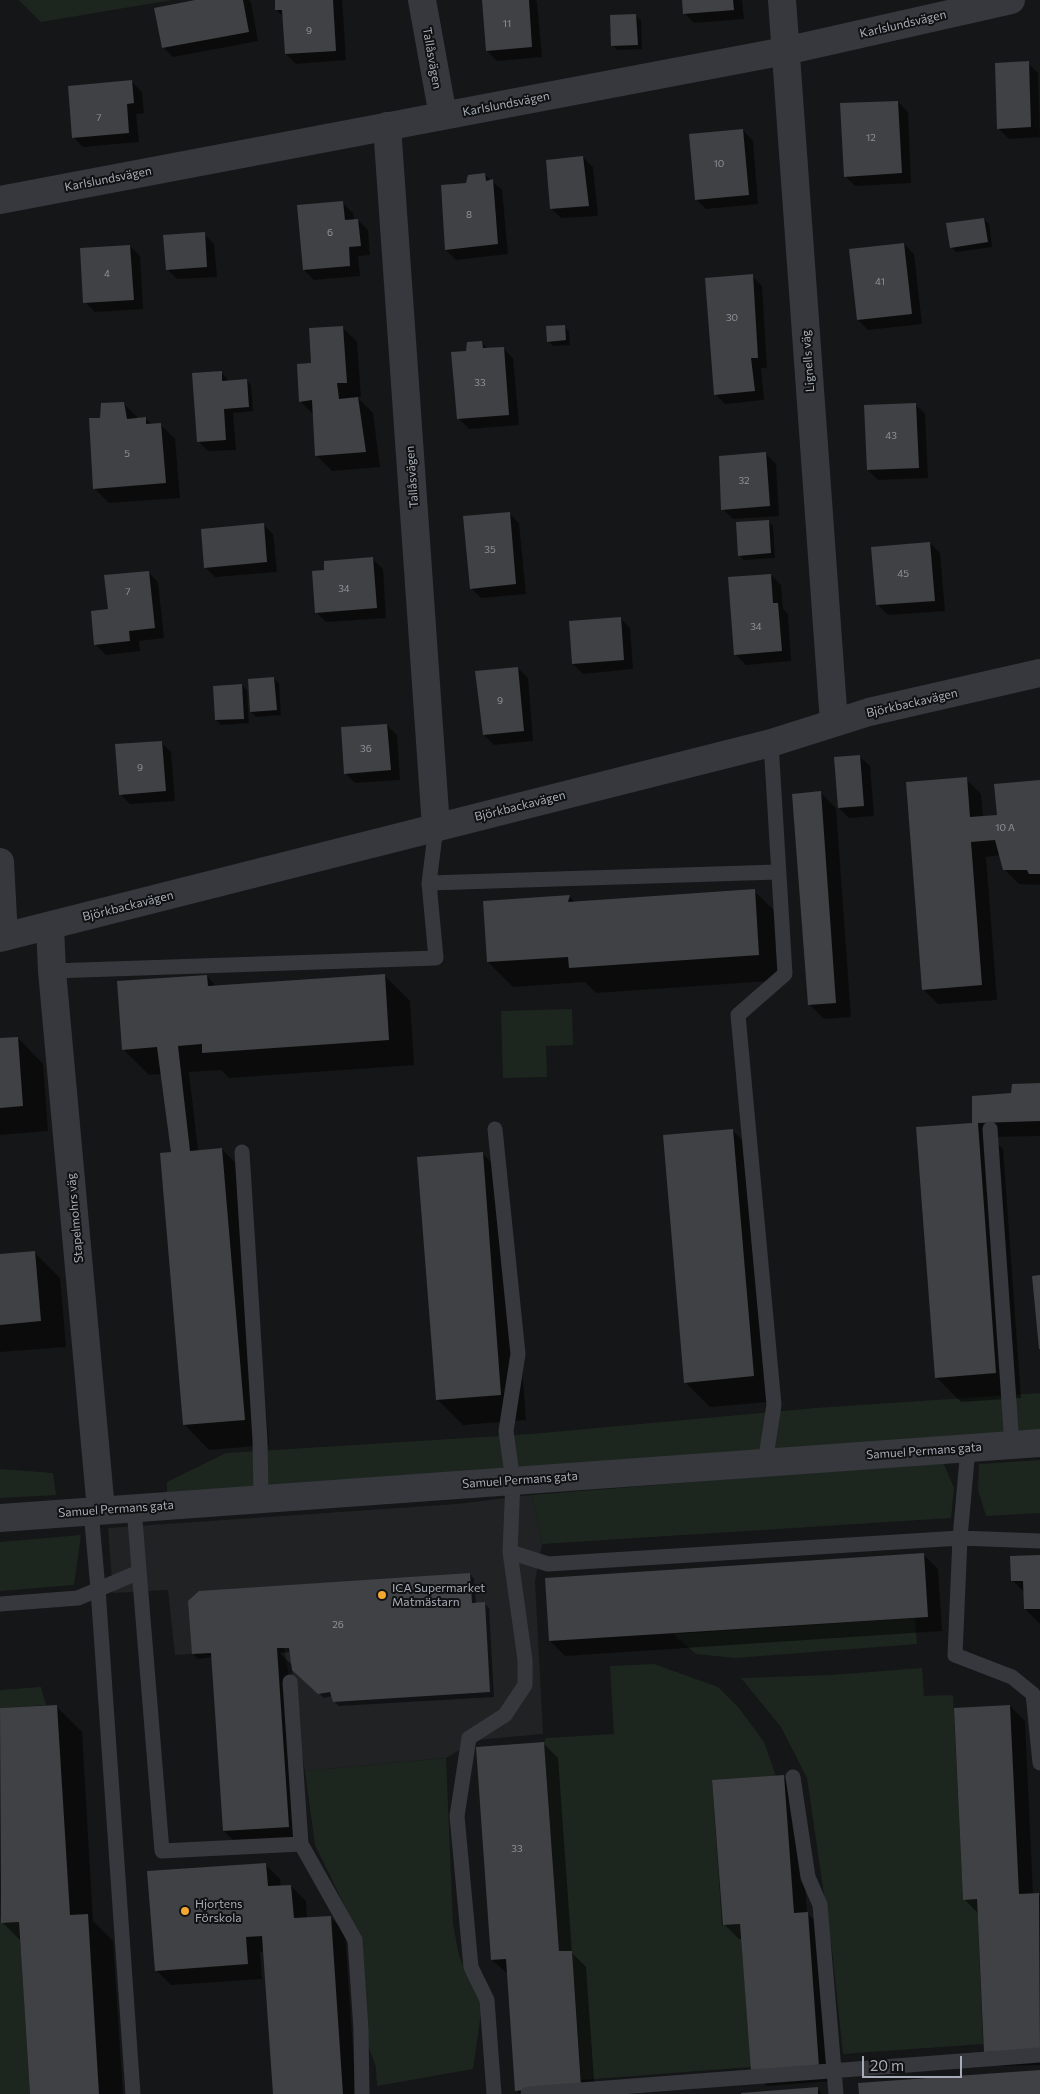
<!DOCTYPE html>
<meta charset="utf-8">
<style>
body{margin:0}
#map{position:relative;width:1040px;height:2094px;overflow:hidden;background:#151617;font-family:Commissioner,sans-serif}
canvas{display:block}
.scale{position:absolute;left:862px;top:2056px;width:100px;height:22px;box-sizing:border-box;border:2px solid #a7adb8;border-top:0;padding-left:6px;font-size:15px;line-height:18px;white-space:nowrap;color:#a7adb8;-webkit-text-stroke:4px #101112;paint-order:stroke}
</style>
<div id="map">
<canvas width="1040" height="2094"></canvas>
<div class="scale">20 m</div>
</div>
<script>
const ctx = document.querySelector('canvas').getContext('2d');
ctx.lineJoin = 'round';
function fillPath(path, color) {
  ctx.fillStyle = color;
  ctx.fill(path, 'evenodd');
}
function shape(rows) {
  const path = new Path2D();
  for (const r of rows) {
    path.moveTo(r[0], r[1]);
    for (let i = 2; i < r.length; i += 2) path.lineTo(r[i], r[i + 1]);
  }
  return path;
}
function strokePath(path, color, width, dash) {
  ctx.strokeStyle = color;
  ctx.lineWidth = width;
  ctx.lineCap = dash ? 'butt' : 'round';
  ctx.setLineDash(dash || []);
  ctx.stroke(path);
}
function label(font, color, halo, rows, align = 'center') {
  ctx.font = font + ' Commissioner,sans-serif';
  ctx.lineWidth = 4;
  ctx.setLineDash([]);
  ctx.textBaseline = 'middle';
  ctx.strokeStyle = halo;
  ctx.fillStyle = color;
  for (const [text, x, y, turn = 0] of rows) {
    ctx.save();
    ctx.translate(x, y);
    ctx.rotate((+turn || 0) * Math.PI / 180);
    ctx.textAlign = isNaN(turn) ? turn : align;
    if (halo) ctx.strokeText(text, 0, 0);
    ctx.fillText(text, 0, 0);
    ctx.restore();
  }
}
fillPath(shape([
 [532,1495,542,1544,535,1581,543,1734,476,1740,446,1758,305,1771,284,1648,175,1655,168,1590,113,1593,108,1528,457,1504]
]), '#212224');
fillPath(shape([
 [19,0,172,0,41,22],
 [572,1009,573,1045,546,1046,547,1077,503,1078,501,1011],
 [1040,1393,1040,1430,167,1493,167,1482,226,1453,531,1434,816,1408],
 [1040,1460,1040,1513,986,1516,978,1490,979,1464],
 [943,1462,954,1488,951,1518,542,1544,532,1495],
 [0,1469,53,1473,56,1495,0,1498],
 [81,1535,74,1585,0,1591,0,1542],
 [915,1618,917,1644,735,1658,696,1654,673,1634],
 [654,1664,718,1687,739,1708,764,1742,776,1776,712,1781,722,1925,740,1924,751,2067,581,2080,572,1951,559,1951,544,1742,546,1738,614,1734,610,1666],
 [922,1668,924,1696,953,1695,963,1899,977,1899,983,2044,843,2054,832,1950,807,1778,781,1727,741,1678,831,1675],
 [41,1687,46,1705,0,1708,0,1690],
 [446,1758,453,1924,459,1956,482,2006,473,2069,377,2086,376,2067,367,2042,356,1929,315,1845,305,1771],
 [0,1914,1,1923,19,1922,30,2094,0,2094]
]), '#1d261e');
fillPath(shape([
 [202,0,249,0,251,3,258,41,173,57,163,47],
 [276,0,342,0,346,60,296,64,286,54,284,17,276,10],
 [483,0,535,0,537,2,542,57,497,61,487,51],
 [683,0,742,0,744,19,694,23,684,13],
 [636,16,641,20,642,49,617,50,612,45],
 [1028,63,1038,73,1040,137,1009,139,999,129],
 [132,82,142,92,144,113,136,114,139,142,83,147,73,137],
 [898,102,908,112,911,183,855,186,845,176],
 [743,130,753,141,758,204,706,209,696,199],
 [583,157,593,167,598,216,561,218,551,208],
 [485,175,502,190,508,254,456,260,446,250,467,184],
 [343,203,353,213,354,220,358,220,368,230,370,255,358,256,360,276,314,280,304,270],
 [984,219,989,224,992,247,956,252,951,247],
 [204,234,214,244,217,277,177,279,167,269],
 [904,244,914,254,922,324,868,330,858,320],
 [130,246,140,256,143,309,95,312,85,302],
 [752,276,762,286,767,368,761,368,764,400,725,404,715,394],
 [342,327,357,342,361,397,357,397,373,413,380,467,332,471,317,456,314,415,300,401,312,365],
 [565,327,569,331,570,345,553,346,548,341],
 [481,342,488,349,503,348,513,358,519,425,469,429,459,419,467,352],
 [221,372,230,382,246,380,251,385,253,411,233,413,236,450,208,451,198,441],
 [123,403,139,419,145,418,153,425,161,425,175,439,180,498,109,503,94,488,101,420],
 [915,404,925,414,928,478,878,480,868,470],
 [766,454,776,464,779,516,733,519,723,509],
 [509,513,519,523,526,594,481,598,471,588],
 [768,521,773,526,775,558,744,560,739,555],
 [263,524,273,534,277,572,215,577,205,567],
 [930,543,940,553,945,611,888,615,878,605],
 [373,559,383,569,386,618,326,622,316,612,326,571],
 [148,572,158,582,164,638,139,641,140,651,106,655,96,645,109,610],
 [771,575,781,585,783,609,788,614,791,661,746,665,736,655],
 [620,618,630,628,633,669,583,674,573,664],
 [518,668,528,678,533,741,494,745,484,735],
 [274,678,279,683,281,715,256,717,251,712],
 [242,685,247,690,249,723,221,725,216,720],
 [387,725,397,735,400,780,355,783,345,773],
 [161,742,171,752,175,801,130,804,120,794],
 [859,756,870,766,874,816,849,818,839,808],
 [966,779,981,794,983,817,998,816,1040,781,1040,885,1019,884,1004,869,1001,855,986,857,997,1000,938,1004,923,989],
 [821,793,836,808,851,1017,824,1019,809,1004],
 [754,891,780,916,784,980,596,993,585,982,513,987,488,962,569,896,576,903],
 [384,975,410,1001,414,1065,229,1078,221,1070,189,1072,198,1151,222,1149,247,1175,269,1445,209,1450,184,1424,174,1153,162,1074,149,1075,123,1049,207,976,217,987],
 [18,1038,43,1064,48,1131,0,1135,0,1039],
 [1040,1085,1040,1136,990,1137,1003,1149,1021,1398,961,1402,936,1377,975,1124,1012,1095],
 [733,1131,758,1156,779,1401,710,1407,685,1382],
 [482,1153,508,1179,526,1420,463,1425,437,1399],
 [35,1253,60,1278,66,1347,0,1352,0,1256],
 [923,1554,938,1569,942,1631,565,1656,550,1641],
 [1040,1557,1040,1624,1025,1609,1025,1593,1012,1580],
 [470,1574,474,1579,476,1604,484,1603,489,1608,494,1697,339,1706,334,1701,332,1696,324,1698,292,1668,303,1841,239,1846,224,1831,213,1657,198,1659,193,1654],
 [291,1652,293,1666,280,1653],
 [56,1706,82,1732,93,1921,113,1941,123,2094,31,2094,22,1942,2,1922,0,1894,0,1710],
 [1010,1706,1025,1721,1033,1895,1040,1896,1040,2065,1000,2066,985,2052,979,1914,964,1899],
 [544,1744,558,1758,572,1953,586,1967,595,2094,520,2094,516,2090,508,1974,492,1960],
 [783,1777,798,1791,807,1913,822,1928,833,2081,767,2086,753,2071,743,1939,739,1939,724,1924],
 [265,1864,280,1879,281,1887,291,1886,306,1901,307,1919,330,1917,345,1932,356,2094,274,2094,264,1951,260,1952,262,1979,171,1985,156,1970],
 [817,2088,822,2094,738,2094]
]), '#0007');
fillPath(shape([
 [195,0,243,0,249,32,162,48,154,8],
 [275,0,333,0,336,51,285,54,282,10,275,10],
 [482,0,529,0,532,47,486,51],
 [682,0,733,0,734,10,683,14],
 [636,14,638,45,611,46,610,15],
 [1029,61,1031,127,997,129,995,63],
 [132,80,134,103,127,104,129,133,72,138,68,86],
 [898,101,902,173,844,177,840,103],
 [743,129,749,195,695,200,689,134],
 [583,156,589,206,550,209,546,160],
 [485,173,486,181,493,179,498,244,445,250,441,185,466,183,468,175],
 [343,201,345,220,358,219,361,246,349,247,350,266,303,270,297,205],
 [984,218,988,242,950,248,946,223],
 [205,232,207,267,166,270,163,235],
 [904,243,912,314,857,320,849,249],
 [130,245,134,300,83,303,80,248],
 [753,274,758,358,751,358,755,391,714,395,705,278],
 [565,325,566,340,547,342,546,326],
 [343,326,347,383,337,383,339,399,358,397,366,452,315,456,312,400,299,402,297,364,311,363,309,328],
 [482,341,483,348,504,347,509,415,457,419,451,352,466,351,467,342],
 [222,371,222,381,247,379,249,407,224,409,226,440,197,442,192,373],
 [124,402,127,419,146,417,146,424,161,423,166,483,93,489,89,418,100,418,101,403],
 [916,403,919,468,867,470,864,405],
 [766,452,770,506,721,510,719,456],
 [510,512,516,584,470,589,463,516],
 [769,520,771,553,738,556,736,522],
 [264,523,267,562,204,568,201,529],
 [930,542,935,601,876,605,871,547],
 [373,557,377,608,315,613,312,571,324,570,324,561],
 [149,571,155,628,129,631,130,641,94,645,91,611,108,609,104,575],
 [771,574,773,603,778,603,782,651,734,655,728,577],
 [621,617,624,660,572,664,569,621],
 [518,667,524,731,483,735,475,671],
 [274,677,277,710,250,712,248,679],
 [242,684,244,719,215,720,213,686],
 [387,724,391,770,344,774,341,727],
 [162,741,166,791,119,795,115,744],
 [860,755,864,806,838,808,834,757],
 [967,777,970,817,997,815,994,784,1040,780,1040,874,1029,874,1027,870,1003,870,995,840,971,842,982,985,922,990,906,782],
 [821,791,836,1003,808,1005,792,794],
 [755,889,759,955,569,968,568,957,487,962,483,901,570,895,568,902],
 [385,974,389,1040,202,1053,202,1044,178,1046,190,1151,222,1148,245,1420,183,1425,160,1153,171,1152,157,1047,122,1050,117,981,207,975,208,986],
 [18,1037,23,1106,0,1108,0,1038],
 [1040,1083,1040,1121,978,1123,996,1373,935,1378,916,1127,972,1123,972,1096,1011,1093,1012,1084],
 [733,1129,754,1376,684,1383,663,1135],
 [483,1152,501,1395,436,1400,417,1157],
 [35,1251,41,1321,0,1325,0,1254],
 [1040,1275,1040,1349,1039,1349,1032,1276],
 [924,1553,928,1617,549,1641,545,1578],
 [1040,1555,1040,1609,1024,1609,1023,1581,1011,1581,1010,1556],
 [470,1573,472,1603,485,1602,490,1692,333,1702,330,1692,318,1694,292,1670,289,1648,277,1648,289,1827,223,1831,211,1653,192,1654,188,1601,199,1591],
 [57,1705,70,1915,88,1914,99,2094,30,2094,19,1922,1,1923,0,1708],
 [1010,1705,1019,1894,1039,1893,1040,2050,984,2052,977,1899,963,1900,954,1708],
 [544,1742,559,1951,572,1951,581,2086,515,2091,506,1959,491,1960,476,1747],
 [784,1775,794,1913,808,1912,819,2067,751,2072,740,1924,723,1925,712,1780],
 [266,1863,268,1886,291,1885,294,1918,331,1916,343,2094,273,2094,262,1936,246,1937,248,1964,155,1971,147,1871],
 [1040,2070,1040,2094,859,2094,858,2083],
 [818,2087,818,2094,741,2094,741,2093]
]), '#3f4144');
strokePath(shape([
 [429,883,778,872],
 [52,971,436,958,429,883,436,827],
 [990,1129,1012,1445],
 [242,1152,260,1440,261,1499],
 [968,1448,960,1538,955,1655,1012,1677,1033,1694,1040,1763],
 [765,1463,774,1405,738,1015,785,974,771,743],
 [134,1508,162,1851,301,1844],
 [91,1511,98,1589,133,2094],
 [510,1552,548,1564,960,1538,1040,1541],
 [0,1604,78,1598,139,1572],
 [290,1682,301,1844,355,1940,361,2030,362,2094],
 [793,1777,808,1877,820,1905,836,2094],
 [494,2094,487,2000,471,1967,457,1816,469,1738,505,1715,525,1685,525,1660,510,1552,513,1481,506,1431,518,1354,495,1129],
 [528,2094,1040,2055]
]), '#36383d', 15);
strokePath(shape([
 [422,0,443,116],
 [782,0,834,723],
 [387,126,436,827],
 [0,200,785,51,1011,0],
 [0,862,4,937],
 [50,926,52,971,101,1510],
 [0,938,771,743,869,712,1040,673],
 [0,1518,1040,1443]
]), '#36383d', 28);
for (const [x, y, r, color] of [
 [382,1595,5,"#f5a830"],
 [185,1911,5,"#f5a830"]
]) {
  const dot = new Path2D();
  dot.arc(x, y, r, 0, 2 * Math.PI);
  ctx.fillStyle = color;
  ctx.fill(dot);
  strokePath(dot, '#101112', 2);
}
label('10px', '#8d929b', null, [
 ["11",507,24],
 ["9",309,31],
 ["7",99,118],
 ["12",871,138],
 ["10",719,164],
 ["8",469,215],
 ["6",330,233],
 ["4",107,274],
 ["41",880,282],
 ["30",732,318],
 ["33",480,383],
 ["43",891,436],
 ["5",127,454],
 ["32",744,481],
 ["35",490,550],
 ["45",903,574],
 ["34",344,589],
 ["7",128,592],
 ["34",756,627],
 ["9",500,701],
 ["36",366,749],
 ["9",140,768],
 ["10 A",1005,828],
 ["26",338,1625],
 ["33",517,1849]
]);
label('12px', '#a7adb8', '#101112', [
 ["Karlslundsvägen",903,24,-13],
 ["Tallåsvägen",432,58,80],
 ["Karlslundsvägen",506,104,-11],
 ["Karlslundsvägen",108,179,-11],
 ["Lignells väg",808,361,-94],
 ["Tallåsvägen",412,477,-94],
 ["Björkbackavägen",912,703,-13],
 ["Björkbackavägen",520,806,-14],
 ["Björkbackavägen",128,906,-14],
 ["Stapelmohrs väg",75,1218,-95],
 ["Samuel Permans gata",924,1451,-4],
 ["Samuel Permans gata",520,1480,-4],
 ["Samuel Permans gata",116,1509,-4]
]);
label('12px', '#a7adb8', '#101112', [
 ["ICA Supermarket",392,1588],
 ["Matmästarn",392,1602],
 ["Hjortens",195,1904],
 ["Förskola",195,1918]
], 'left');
</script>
